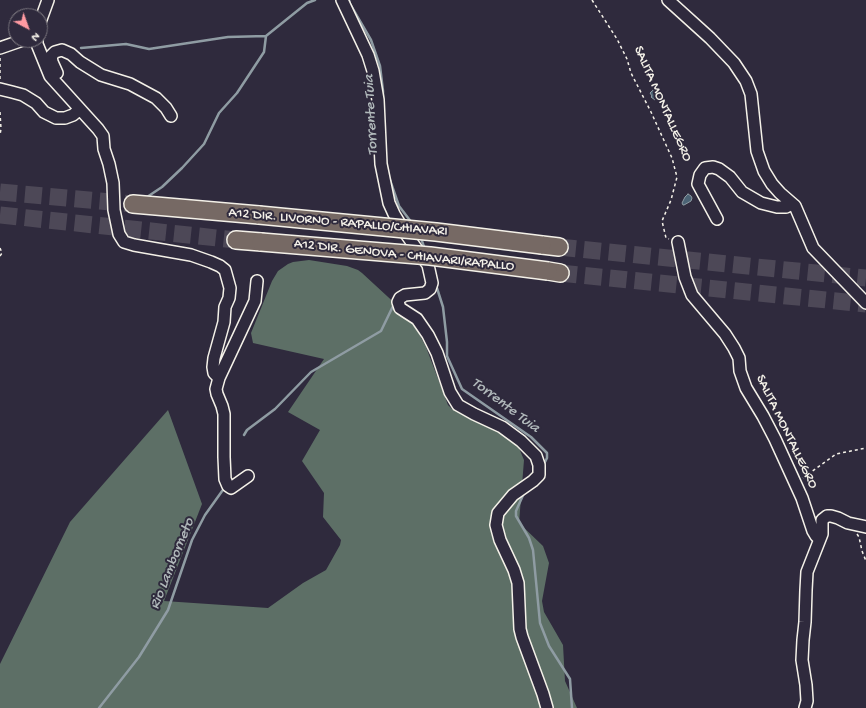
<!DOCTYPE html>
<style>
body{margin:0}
#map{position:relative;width:866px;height:708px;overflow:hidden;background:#2f2a3d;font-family:"Gochi Hand",sans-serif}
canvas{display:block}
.north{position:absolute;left:8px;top:8px;width:40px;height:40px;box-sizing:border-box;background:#2f2a3d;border:1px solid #7e7a81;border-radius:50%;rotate:139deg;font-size:11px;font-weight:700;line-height:16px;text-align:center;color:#f4f1e8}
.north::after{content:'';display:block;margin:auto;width:14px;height:18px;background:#ff9aa2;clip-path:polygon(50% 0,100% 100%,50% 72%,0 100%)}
</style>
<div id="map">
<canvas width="866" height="708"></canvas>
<div class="north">N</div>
</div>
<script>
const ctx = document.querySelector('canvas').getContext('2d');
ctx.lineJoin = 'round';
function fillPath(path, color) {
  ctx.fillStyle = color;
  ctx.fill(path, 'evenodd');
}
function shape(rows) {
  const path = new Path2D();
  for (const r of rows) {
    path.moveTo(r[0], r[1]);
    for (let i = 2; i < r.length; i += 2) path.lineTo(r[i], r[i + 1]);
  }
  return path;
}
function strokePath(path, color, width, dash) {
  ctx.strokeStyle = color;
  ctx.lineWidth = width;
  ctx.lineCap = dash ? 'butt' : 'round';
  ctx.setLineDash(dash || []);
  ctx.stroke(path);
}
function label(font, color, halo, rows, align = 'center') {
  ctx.font = font + ' "Gochi Hand",sans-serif';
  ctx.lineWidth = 4;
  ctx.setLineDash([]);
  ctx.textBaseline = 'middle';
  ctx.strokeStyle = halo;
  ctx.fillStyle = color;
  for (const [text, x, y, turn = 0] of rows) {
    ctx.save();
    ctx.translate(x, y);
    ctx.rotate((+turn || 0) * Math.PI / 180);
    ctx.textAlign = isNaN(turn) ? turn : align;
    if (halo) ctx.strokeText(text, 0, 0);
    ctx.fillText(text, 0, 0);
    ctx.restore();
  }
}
fillPath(shape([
 [309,260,347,266,358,270,362,273,400,308,416,328,426,347,448,405,452,409,501,431,519,448,524,460,519,523,543,546,549,563,542,601,544,612,563,645,565,681,577,708,0,708,0,664,70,522,168,410,202,504,164,601,268,608,303,583,326,570,340,545,341,540,323,517,324,493,302,461,320,430,288,412,324,359,253,343,251,333,272,281,278,271,288,264,293,262]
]), '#5d6f66');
const water = shape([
 [653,90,662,99,659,102,656,99,655,100,651,97,652,96,650,93,653,90],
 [688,194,691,196,692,198,691,201,684,205,683,205,682,203,685,197,688,194]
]);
fillPath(water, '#4b6375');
strokePath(water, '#8f9ca3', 1);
strokePath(shape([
 [349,0,350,4,371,40,380,66,383,91,383,102],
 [81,48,126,44,149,49,228,37,266,36,307,3,315,0],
 [390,180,399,206,412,223],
 [147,197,162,187,182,168,204,144,219,113,237,93,264,52,266,36],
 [421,238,425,250],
 [436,285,443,307,447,342,447,356,462,389,531,437,547,453,547,458,543,466],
 [244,435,247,430,275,409,311,372,381,331,394,304],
 [524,493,516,511,516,516,529,538,533,550,540,623,549,646,570,679,572,708],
 [99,708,139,657,168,610,192,540,205,515,225,487]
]), '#8f9ca3', 2.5);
strokePath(shape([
 [0,192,133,204],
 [0,215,236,240],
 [559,247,866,278],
 [560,273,866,304]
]), '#4d4857', 17, [17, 8]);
const minor = shape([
 [342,0,368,55,373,71,378,100,381,164,389,203,394,214,406,234,428,265,432,283,430,289,425,293,405,295,400,298,398,302,400,308,417,319,428,335,437,353,450,392,458,405,474,414,502,427,521,441,536,456,539,465,539,475,533,481,513,495,498,513,496,525,500,540,514,570,518,583,520,629,522,637,543,694,547,708],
 [668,0,710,38,734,63,746,81,751,94,757,151,764,171,772,184,780,193,795,206,813,248,866,303],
 [40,22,48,0],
 [37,40,37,44,50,76,98,129,103,136,104,149,109,164,113,183,114,210,119,234,124,242,134,245,191,255,211,262,220,266,225,270,230,288,229,298,225,307,224,322,214,358,213,367,214,373,219,378,216,389,217,394,222,406,224,414,224,457,225,479,228,486,231,488,248,476],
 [0,48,23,40],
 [57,73,52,62,51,56,55,52,62,50,71,54,80,62,101,75,130,84,156,98,166,108,171,116],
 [0,89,12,92,23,95,36,103,44,112,56,118,65,118,73,115,80,109],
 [717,219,698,184,700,175,705,168,713,167,719,169,730,177,742,192,761,203,777,207,786,207,792,204],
 [678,242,685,277,692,295,725,334,734,348,739,358,740,371,746,388,763,416,775,439,802,498,813,531,816,536,822,534],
 [219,378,255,301,257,281],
 [805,708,807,701,806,685,802,660,803,640,805,622,806,590,807,572,822,534,822,520,827,516,831,516,838,518,848,523,866,527]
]);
const highway = shape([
 [133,204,259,215],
 [236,240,261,242],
 [542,245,559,247],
 [548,271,560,273]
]);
strokePath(minor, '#f4f1e8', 14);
strokePath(highway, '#f4f1e8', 20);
strokePath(shape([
 [592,0,617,39,627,59,631,73,651,112,672,158,677,177,671,200,662,221,666,238,669,239],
 [0,58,0,80],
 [0,112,1,129,0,135],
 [0,248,2,253,0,256],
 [803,478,836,454,866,448],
 [857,534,859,537,862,551,866,561]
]), '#f4f1e8', 1.5, [3, 3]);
strokePath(minor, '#2f2a3d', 11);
strokePath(highway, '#766964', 17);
const highwayBridge = shape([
 [259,215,436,232,542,245],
 [261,242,430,256,548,271]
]);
strokePath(highwayBridge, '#f4f1e8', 20, []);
strokePath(highwayBridge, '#766964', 17);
label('14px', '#f4f1e8', '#2f2a3d', [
 ["SALITA MONTALLEGRO",662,104,66],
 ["A12 DIR. LIVORNO - RAPALLO/CHIAVARI",338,223,5],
 ["A12 DIR. GENOVA - CHIAVARI/RAPALLO",404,256,6],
 ["SALITA MONTALLEGRO",786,432,64]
]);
label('italic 15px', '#b0b8ba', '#2f2a3d', [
 ["Torrente Tuia",372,115,-93],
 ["Torrente Tuia",505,406,37],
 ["Rio Lamborneto",173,564,-68]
]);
</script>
